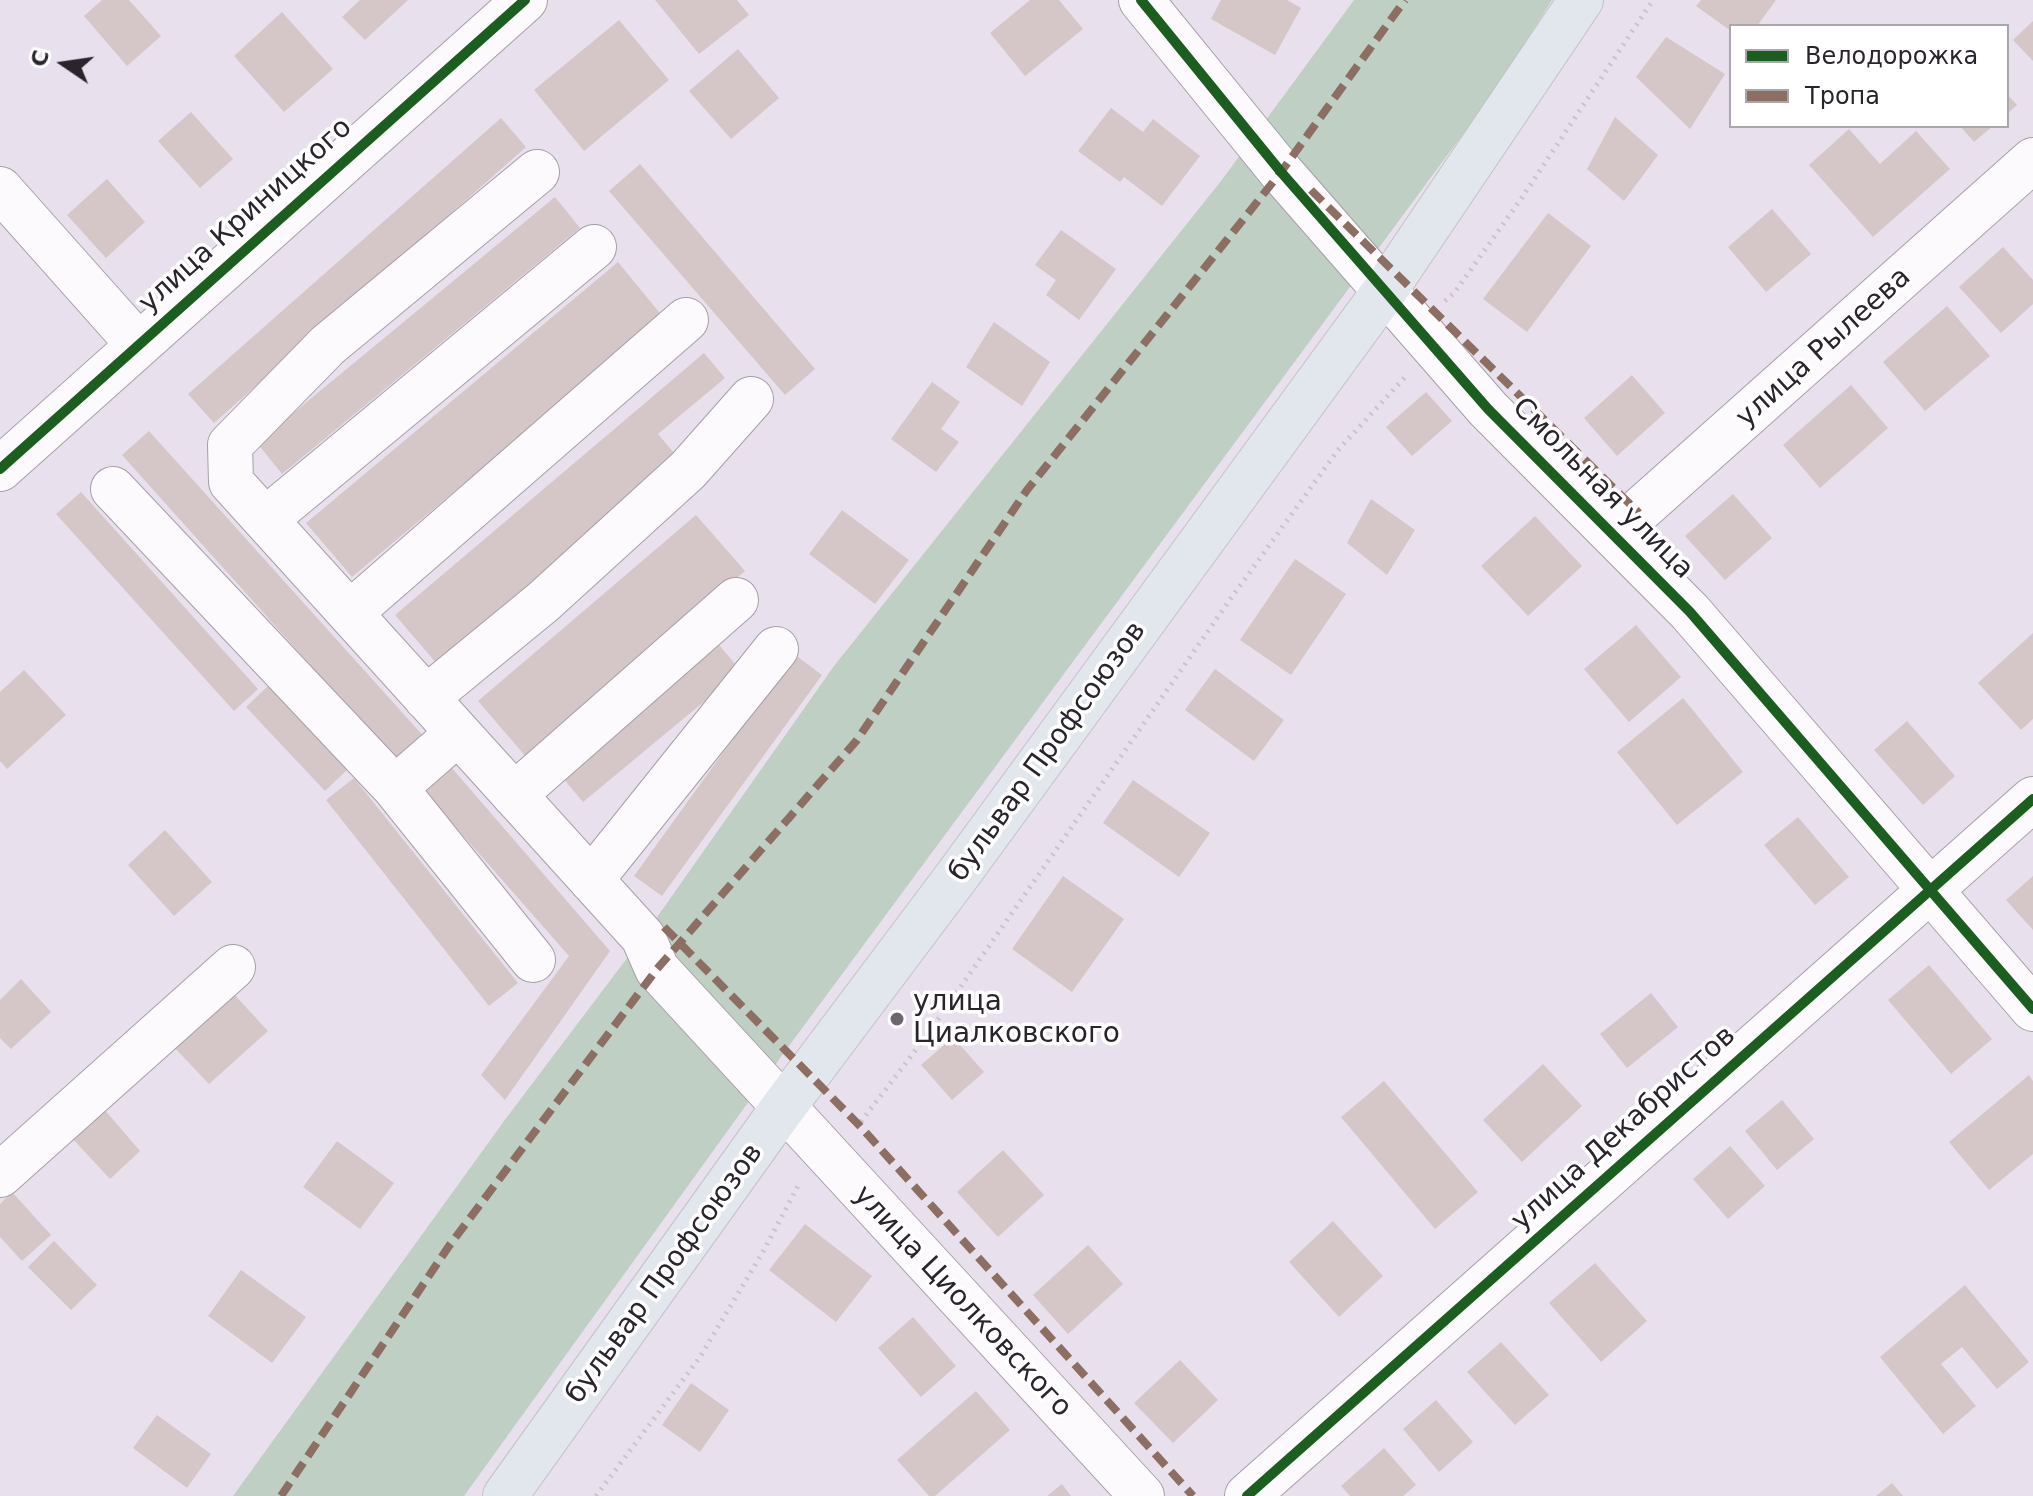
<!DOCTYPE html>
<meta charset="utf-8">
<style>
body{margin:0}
#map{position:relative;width:2033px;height:1496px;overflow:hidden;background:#e9e0ed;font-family:"DejaVu Sans",sans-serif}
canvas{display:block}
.legend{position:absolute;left:1729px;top:24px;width:280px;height:104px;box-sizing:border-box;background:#fff;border:2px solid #aaa7ab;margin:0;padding:10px 14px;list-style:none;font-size:24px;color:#2a242d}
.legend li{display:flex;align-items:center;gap:16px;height:40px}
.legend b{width:40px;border:2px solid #aaa7ab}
.north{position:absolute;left:24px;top:24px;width:80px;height:80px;-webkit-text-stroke:6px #fff;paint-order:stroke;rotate:283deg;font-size:22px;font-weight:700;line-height:32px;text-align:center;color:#2a242d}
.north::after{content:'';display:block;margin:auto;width:28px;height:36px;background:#2a242d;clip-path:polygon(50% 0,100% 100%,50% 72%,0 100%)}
</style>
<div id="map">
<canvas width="2033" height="1496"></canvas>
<ul class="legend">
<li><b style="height:10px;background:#1b5e20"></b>Велодорожка</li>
<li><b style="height:10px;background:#8d6e63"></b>Тропа</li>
</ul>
<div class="north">С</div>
</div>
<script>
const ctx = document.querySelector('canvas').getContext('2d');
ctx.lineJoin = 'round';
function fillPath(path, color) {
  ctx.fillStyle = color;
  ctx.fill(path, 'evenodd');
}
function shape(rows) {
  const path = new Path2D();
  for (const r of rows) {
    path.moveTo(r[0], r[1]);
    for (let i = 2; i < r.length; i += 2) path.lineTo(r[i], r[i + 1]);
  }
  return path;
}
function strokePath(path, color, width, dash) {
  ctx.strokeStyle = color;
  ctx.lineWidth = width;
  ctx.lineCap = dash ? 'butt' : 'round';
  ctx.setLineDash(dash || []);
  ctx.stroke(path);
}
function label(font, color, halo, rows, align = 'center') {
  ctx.font = font + ' "DejaVu Sans",sans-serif';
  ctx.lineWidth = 7;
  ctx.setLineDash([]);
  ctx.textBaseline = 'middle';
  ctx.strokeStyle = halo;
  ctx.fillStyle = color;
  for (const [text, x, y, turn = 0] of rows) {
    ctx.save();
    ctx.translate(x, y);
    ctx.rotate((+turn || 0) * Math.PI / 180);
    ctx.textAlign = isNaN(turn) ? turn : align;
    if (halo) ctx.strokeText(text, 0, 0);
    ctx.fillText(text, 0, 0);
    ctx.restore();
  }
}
fillPath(shape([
 [1354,0,1552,0,1494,92,786,1050,464,1496,233,1496,507,1117,643,937,834,666,1221,181]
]), '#bfcfc3');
fillPath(shape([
 [102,0,129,0,161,36,127,66,84,16],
 [360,0,408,0,365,40,342,17],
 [655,0,737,0,749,15,699,54],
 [1030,0,1059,0,1083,29,1025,76,990,33],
 [1221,0,1287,0,1301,8,1275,55,1211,19],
 [1701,0,1776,0,1757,26,1731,26,1731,31,1696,6],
 [282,12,333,69,284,112,234,56],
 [619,20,669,80,584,151,534,90],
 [2033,21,2033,61,2013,40],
 [1666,37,1725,74,1690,129,1636,77],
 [738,49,779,98,731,139,689,91],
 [2007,94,2017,105,2007,114],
 [1111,108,1143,132,1153,119,1200,156,1162,206,1124,177,1120,182,1078,151],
 [191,112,233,159,200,188,158,141],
 [1615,117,1658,155,1624,201,1587,169],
 [501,118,526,147,214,423,188,394],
 [1960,126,1993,126,1974,142],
 [1849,129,1880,164,1916,131,1950,169,1873,237,1809,165],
 [640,164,815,369,785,395,609,191],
 [107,179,145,222,106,258,67,215],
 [555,197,580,228,282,474,257,443],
 [1772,209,1811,254,1766,292,1728,247],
 [1548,213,1591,246,1527,332,1483,299],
 [1061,230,1116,269,1079,320,1046,295,1056,280,1035,265],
 [2003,247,2033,280,2033,304,2001,333,1959,287],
 [618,262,663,317,352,577,306,523],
 [1947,306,1990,356,1925,411,1883,362],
 [994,322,1050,362,1022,406,966,367],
 [704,353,725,378,658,434,680,460,438,665,395,615],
 [1632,375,1665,413,1617,456,1584,418],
 [932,382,960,402,941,429,959,442,936,472,891,439],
 [1851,385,1888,428,1820,488,1783,445],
 [1426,392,1452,421,1412,456,1386,427],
 [149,431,426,739,399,764,122,455],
 [81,492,258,689,234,711,56,514],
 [1733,494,1772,538,1725,580,1685,536],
 [1371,499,1415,530,1387,575,1347,543],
 [842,510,909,560,875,604,809,554],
 [696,515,745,571,527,758,478,701],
 [1535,516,1582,566,1528,616,1481,566],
 [1295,559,1346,594,1291,675,1240,640],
 [1636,625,1681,677,1629,722,1584,669],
 [2033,633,2033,719,2021,730,1978,683],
 [719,645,741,671,583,802,562,777],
 [794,654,822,675,662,896,634,876],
 [1215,669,1284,720,1254,761,1185,710],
 [24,670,66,715,7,769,0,761,0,692],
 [268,686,347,770,325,791,246,707],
 [1683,698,1743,772,1677,825,1617,752],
 [1907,721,1955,776,1923,805,1874,750],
 [451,767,610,951,505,1100,481,1075,569,956,424,791],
 [354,778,518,983,489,1006,326,800],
 [1133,780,1210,833,1179,877,1103,823],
 [1798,817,1849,877,1815,905,1764,845],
 [165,830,212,882,174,916,128,865],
 [1063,876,1124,919,1072,992,1012,949],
 [2033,876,2033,930,2006,900],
 [1929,965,1992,1039,1951,1074,1888,1000],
 [21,979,51,1012,11,1049,0,1038,0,1000],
 [232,992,268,1031,209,1084,173,1046],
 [1651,993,1678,1027,1627,1068,1600,1034],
 [953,1037,984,1072,952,1100,921,1065],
 [1543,1064,1582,1106,1522,1162,1483,1120],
 [2029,1075,2033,1081,2033,1154,1989,1190,1949,1142],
 [1384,1081,1478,1192,1435,1229,1341,1117],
 [1782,1100,1814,1139,1777,1170,1745,1131],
 [103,1108,140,1151,110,1179,71,1137],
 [337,1141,394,1183,360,1229,303,1187],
 [1730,1146,1765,1186,1728,1219,1693,1179],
 [1003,1150,1044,1195,998,1237,957,1192],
 [12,1192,51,1235,22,1261,0,1237,0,1204],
 [1333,1221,1383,1276,1339,1317,1289,1262],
 [805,1224,872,1276,836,1322,769,1270],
 [54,1241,97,1285,71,1310,28,1267],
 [1088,1245,1123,1284,1068,1334,1033,1295],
 [1595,1263,1647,1321,1601,1362,1549,1303],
 [241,1270,306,1317,272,1363,208,1316],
 [1965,1285,2029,1362,1997,1389,1962,1347,1941,1364,1976,1406,1943,1434,1880,1357],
 [913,1317,956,1366,921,1397,878,1348],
 [1501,1342,1549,1395,1515,1425,1467,1372],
 [1180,1360,1218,1400,1173,1443,1134,1403],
 [691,1383,729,1410,700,1452,662,1425],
 [976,1391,1010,1430,935,1496,929,1496,897,1460],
 [1436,1400,1473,1442,1439,1472,1403,1429],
 [157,1415,211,1454,187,1488,133,1448],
 [1384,1448,1416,1485,1403,1496,1350,1496,1341,1486],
 [1892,1483,1903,1496,1876,1496],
 [1062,1484,1071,1496,1047,1496]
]), '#d5c6c8');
const minor = shape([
 [1141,0,1281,172,1488,409,1690,612,2033,1009],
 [537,172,328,345,230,445,231,482,643,937,657,969,1142,1496],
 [0,189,138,344],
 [0,469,525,0],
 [113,489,395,788,533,960],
 [266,519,594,247],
 [1613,534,2033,160],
 [350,613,686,320],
 [426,698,543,602,688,470,751,399],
 [395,788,458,733],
 [514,795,736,600],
 [591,880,776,649],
 [0,1175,233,967],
 [1247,1496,2033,799]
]);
const major = shape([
 [505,1496,782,1109,957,876,1386,289,1581,0]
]);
strokePath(minor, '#a69fa9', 46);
strokePath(major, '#c4c0c7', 46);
strokePath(shape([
 [1445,301,1455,292,1521,199,1653,0],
 [856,1128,925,1038,1229,601,1338,450,1407,375],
 [596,1496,700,1357,764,1250,800,1182]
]), '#c7c5c9', 5, [2, 6]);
strokePath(minor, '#fcfafc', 44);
strokePath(major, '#e2e7ed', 44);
strokePath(shape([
 [1311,190,1639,513],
 [664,927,859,1125,1193,1496],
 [281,1496,449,1246,657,969,857,740,1027,490,1281,172,1405,0]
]), '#8d6e63', 8, [16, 8]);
strokePath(shape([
 [1141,0,1281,172,1488,409,1690,612,2033,1009],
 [0,469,525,0],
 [1247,1496,2033,799]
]), '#1b5e20', 10);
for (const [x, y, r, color] of [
 [897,1019,8,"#6d6670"]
]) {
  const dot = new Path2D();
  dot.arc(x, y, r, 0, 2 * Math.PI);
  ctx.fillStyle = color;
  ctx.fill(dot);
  strokePath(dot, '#fff', 3);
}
label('28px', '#2a242d', '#fff', [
 ["улица Криницкого",246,216,-42],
 ["улица Рылеева",1824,348,-42],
 ["Смольная улица",1602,489,45],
 ["бульвар Профсоюзов",1048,752,-54],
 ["улица Декабристов",1624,1129,-42],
 ["бульвар Профсоюзов",665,1274,-54],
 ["улица Циолковского",962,1302,47]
]);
label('28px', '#2a242d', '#fff', [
 ["улица",913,1003],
 ["Циалковского",913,1035]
], 'left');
</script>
